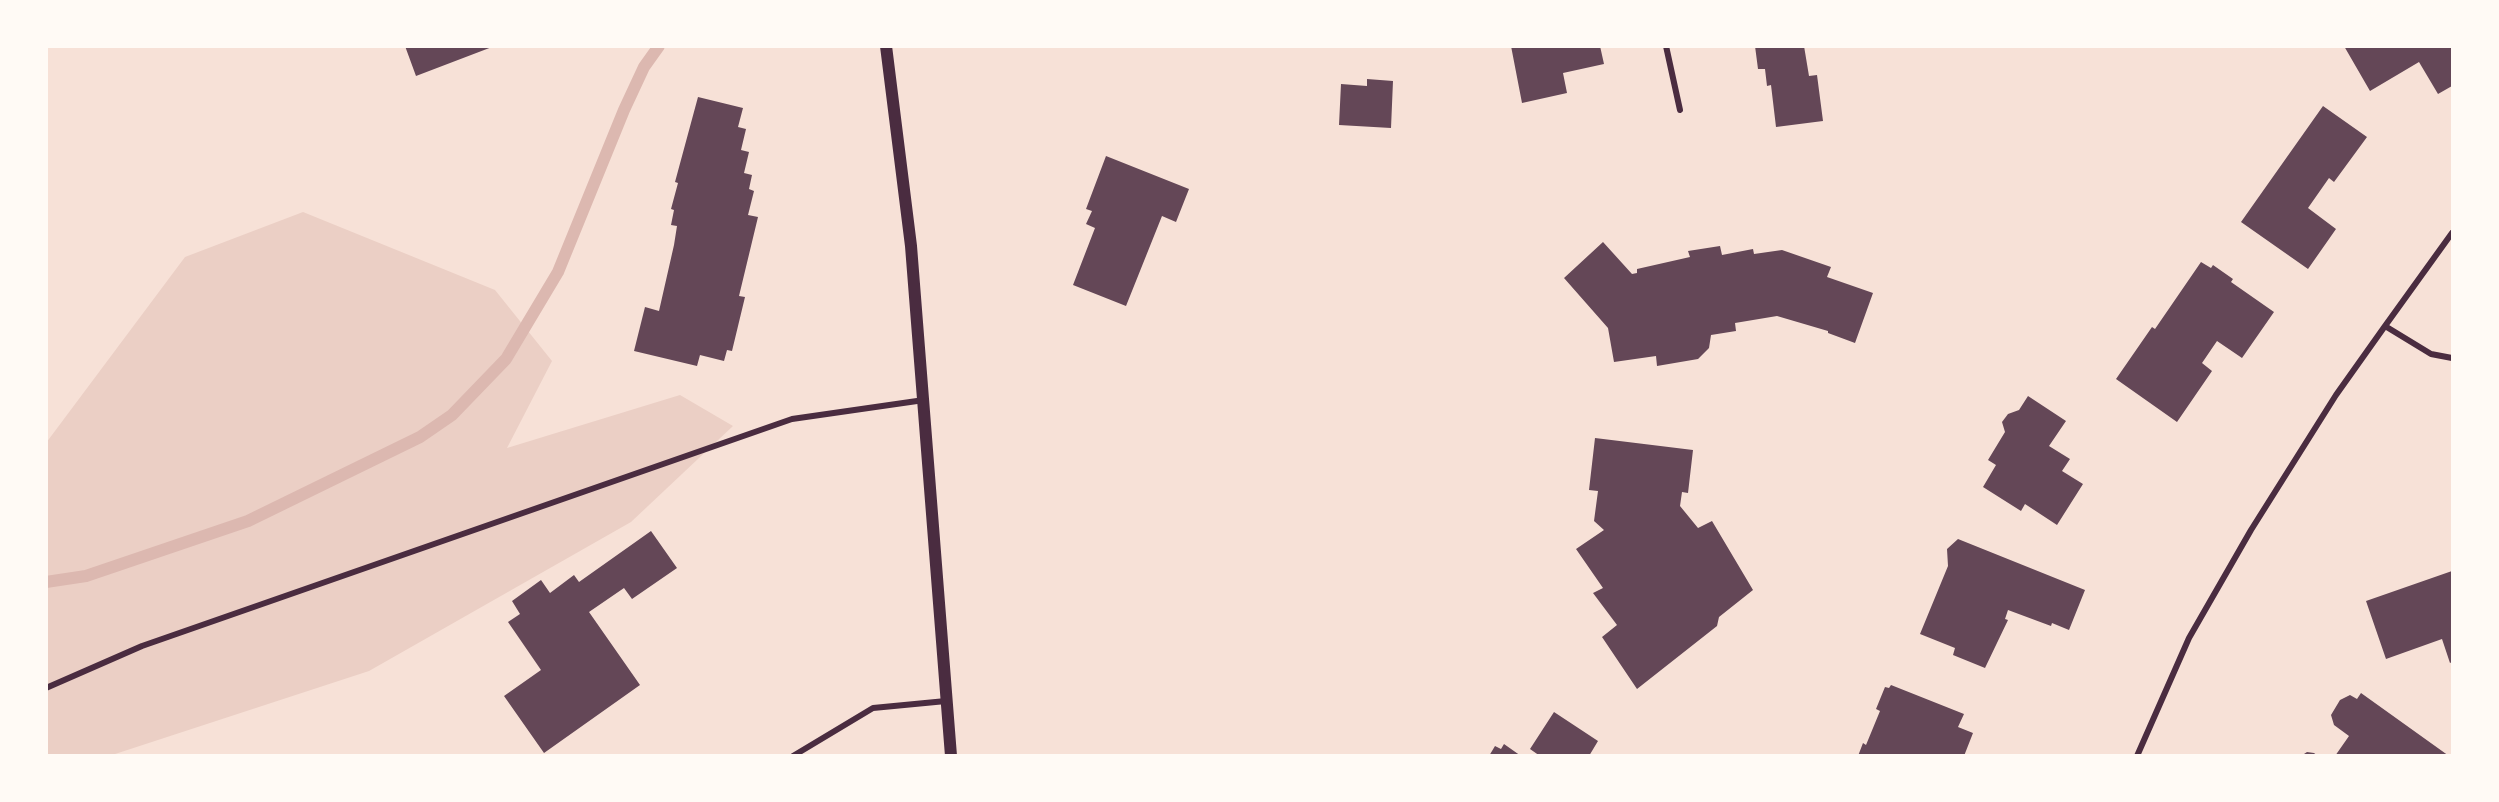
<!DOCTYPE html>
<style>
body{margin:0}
#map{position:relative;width:2499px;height:802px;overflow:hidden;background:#f7e1d7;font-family:Inter,sans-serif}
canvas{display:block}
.frame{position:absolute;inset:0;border:48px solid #fffaf5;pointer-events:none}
</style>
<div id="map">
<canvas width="2499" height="802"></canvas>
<div class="frame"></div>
</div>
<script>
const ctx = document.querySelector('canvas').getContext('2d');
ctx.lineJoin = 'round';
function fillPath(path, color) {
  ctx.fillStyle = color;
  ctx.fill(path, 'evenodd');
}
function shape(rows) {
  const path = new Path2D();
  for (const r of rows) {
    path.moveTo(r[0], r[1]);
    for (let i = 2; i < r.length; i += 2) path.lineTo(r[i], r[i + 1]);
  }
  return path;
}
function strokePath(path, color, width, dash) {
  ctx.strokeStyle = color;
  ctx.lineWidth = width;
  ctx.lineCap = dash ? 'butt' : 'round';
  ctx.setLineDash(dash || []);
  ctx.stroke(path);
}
fillPath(shape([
 [303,212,495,290,552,361,507,448,680,395,733,426,631,522,369,671,109,756,47,755,46,443,185,257]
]), '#ebcfc5');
strokePath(shape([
 [46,582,86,576,248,521,420,437,452,415,506,359,558,272,624,110,644,67,659,46]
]), '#dcb8b0', 12);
fillPath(shape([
 [405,46,492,46,492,47,416,76],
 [1511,46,1600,46,1604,64,1563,73,1567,93,1522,103],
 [1755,46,1804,46,1809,76,1817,75,1823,121,1776,127,1771,85,1767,86,1765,69,1758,69],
 [2344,46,2452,46,2452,86,2438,94,2419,62,2370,91],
 [1367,79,1393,81,1391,128,1339,125,1341,84,1367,86],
 [698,97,743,108,738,127,746,129,741,150,749,152,744,173,752,175,749,189,754,191,748,215,758,217,739,296,745,297,732,351,727,350,724,361,700,355,697,366,634,351,645,307,659,311,674,245,677,226,671,225,674,210,671,209,678,183,675,182],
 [2323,106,2367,137,2334,182,2329,178,2308,208,2336,229,2308,269,2241,222],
 [1106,156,1189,189,1176,222,1162,216,1126,306,1073,285,1095,228,1086,224,1092,211,1086,209],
 [1603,242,1632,274,1637,273,1637,269,1690,257,1688,251,1720,246,1722,255,1753,249,1754,254,1782,250,1831,267,1827,277,1873,293,1855,343,1828,333,1828,331,1777,316,1735,323,1736,331,1711,335,1709,348,1698,359,1657,366,1656,356,1614,362,1608,328,1564,278],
 [2201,262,2211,268,2213,265,2233,279,2231,282,2274,312,2242,358,2217,341,2202,363,2212,371,2177,422,2116,379,2152,327,2155,329],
 [2028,396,2066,421,2049,446,2070,459,2062,471,2083,484,2057,525,2025,504,2021,511,1983,487,1996,465,1988,460,2005,432,2002,422,2008,414,2019,410],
 [1595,438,1693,450,1688,493,1682,492,1680,506,1698,528,1712,521,1753,590,1719,617,1717,626,1637,689,1602,637,1617,625,1593,593,1603,588,1576,549,1604,530,1594,521,1598,491,1589,490],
 [651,531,677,568,632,599,624,588,589,612,640,685,544,753,504,696,541,670,508,622,520,614,512,601,541,580,550,593,574,575,579,582],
 [1958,539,2085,590,2069,630,2052,623,2051,626,2008,610,2005,619,2008,620,1985,668,1953,655,1955,648,1920,634,1948,566,1947,549],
 [2452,571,2452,662,2450,663,2442,639,2386,659,2366,601],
 [1891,685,1964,714,1958,727,1973,733,1964,756,1858,756,1863,743,1866,745,1880,711,1876,709,1885,687,1889,688],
 [2361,693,2449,756,2335,756,2349,736,2334,725,2331,715,2340,700,2350,695,2357,699],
 [1554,712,1598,741,1589,756,1540,756,1530,749],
 [1504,744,1521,756,1489,756,1495,746,1501,749],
 [2307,752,2314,753,2318,756,2301,756]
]), '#644757');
strokePath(shape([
 [1666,46,1680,110],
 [2385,326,2452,233],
 [46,688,142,646,792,419,924,400],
 [793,756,873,708,946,701],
 [2137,756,2189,638,2251,530,2336,395,2385,326,2431,354,2452,358]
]), '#4a2c40', 6);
strokePath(shape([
 [886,46,911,246,951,756]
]), '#4a2c40', 12);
</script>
